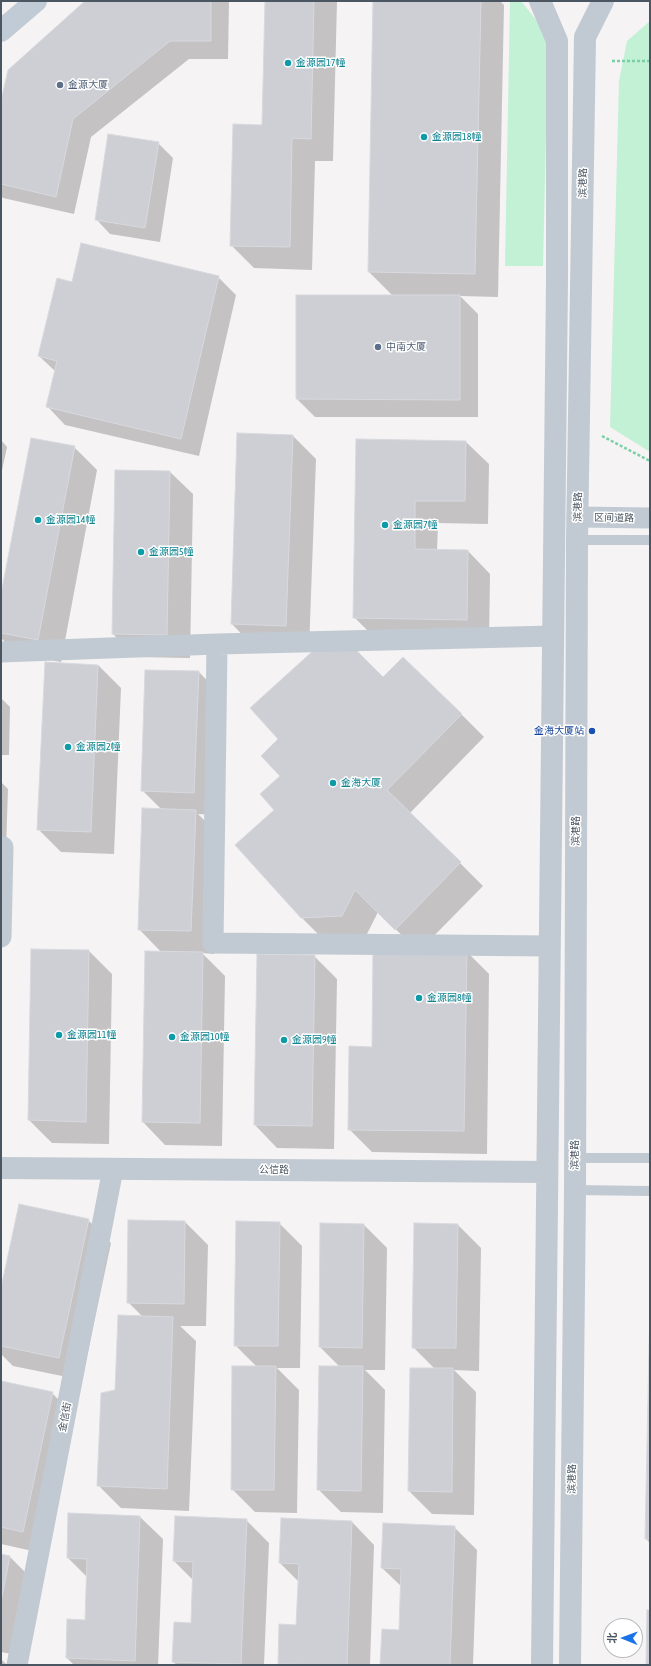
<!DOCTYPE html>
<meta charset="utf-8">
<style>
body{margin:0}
#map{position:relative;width:651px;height:1666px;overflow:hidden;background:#f5f3f3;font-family:"Asap Condensed","Noto Sans SC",sans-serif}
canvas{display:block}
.frame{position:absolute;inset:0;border:2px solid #4a5661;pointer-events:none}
.north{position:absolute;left:603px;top:1618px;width:40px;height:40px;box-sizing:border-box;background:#fff;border:1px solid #b7bbc0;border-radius:50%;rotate:271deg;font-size:11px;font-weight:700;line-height:16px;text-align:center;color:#4a5661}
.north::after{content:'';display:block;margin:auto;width:14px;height:18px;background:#1a73e8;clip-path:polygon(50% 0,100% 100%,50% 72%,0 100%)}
</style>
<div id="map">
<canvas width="651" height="1666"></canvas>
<div class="frame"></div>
<div class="north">北</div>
</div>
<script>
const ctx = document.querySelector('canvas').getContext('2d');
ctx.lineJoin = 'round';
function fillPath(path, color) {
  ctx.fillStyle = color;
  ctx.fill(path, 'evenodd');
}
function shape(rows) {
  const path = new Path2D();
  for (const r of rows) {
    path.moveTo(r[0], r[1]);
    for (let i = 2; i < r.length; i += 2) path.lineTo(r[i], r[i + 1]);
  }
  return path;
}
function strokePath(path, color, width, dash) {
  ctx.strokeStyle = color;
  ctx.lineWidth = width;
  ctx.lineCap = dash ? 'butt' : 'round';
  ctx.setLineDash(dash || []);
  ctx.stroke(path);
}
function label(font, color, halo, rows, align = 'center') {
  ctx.font = font + ' "Asap Condensed","Noto Sans SC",sans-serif';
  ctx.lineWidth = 3;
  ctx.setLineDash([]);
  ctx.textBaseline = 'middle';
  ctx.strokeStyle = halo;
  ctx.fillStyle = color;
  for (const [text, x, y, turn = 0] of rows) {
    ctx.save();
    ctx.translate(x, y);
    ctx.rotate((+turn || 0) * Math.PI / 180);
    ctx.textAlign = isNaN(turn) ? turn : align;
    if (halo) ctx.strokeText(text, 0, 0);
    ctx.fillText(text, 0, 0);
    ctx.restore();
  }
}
fillPath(shape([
 [510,1,521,1,537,21,548,47,543,266,505,266],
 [650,21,650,452,610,427,619,81,627,41]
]), '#c3f1d5');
fillPath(shape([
 [87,1,229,1,228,59,189,59,91,137,74,214,3,198,1,196,1,105],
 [266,1,337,1,333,161,315,161,312,270,254,268,231,245,263,126],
 [374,1,500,1,504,5,498,297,460,296,478,314,478,417,315,417,297,399,393,296,369,272],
 [158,143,173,158,160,242,110,234,96,219],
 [218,277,236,295,199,456,65,425,48,407,56,372,39,356,73,283],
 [293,436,316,459,309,649,254,647,232,624],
 [1,440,7,447,1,475],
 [357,440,466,442,489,464,488,524,438,523,437,551,468,551,490,574,489,642,377,640,354,617],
 [74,447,97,470,61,662,18,654,1,638,1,600],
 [170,472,193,494,190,658,136,657,113,634],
 [98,665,121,688,114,854,61,852,38,829],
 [199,672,221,695,217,815,198,814,218,834,214,954,202,953,225,976,222,1146,165,1145,143,1122,146,952,162,953,139,929,162,810,142,790],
 [383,678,461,714,484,737,410,813,483,886,420,950,466,951,489,974,487,1154,372,1152,349,1129,373,1048,417,950,378,912,365,938,324,940,301,917,275,810],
 [1,698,10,707,9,755,1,755],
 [1,782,8,789,6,849,1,849],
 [32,950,89,951,112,974,109,1144,52,1143,29,1120],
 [314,956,337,979,334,1149,277,1148,255,1125],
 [88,1220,111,1243,82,1380,13,1366,1,1354,1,1293],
 [129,1221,185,1222,208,1245,206,1326,180,1326,196,1341,189,1511,121,1508,99,1486,116,1390,143,1317,128,1302],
 [279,1223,302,1246,300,1368,277,1368,299,1390,297,1513,255,1512,232,1489,257,1367,235,1345],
 [364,1225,387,1248,385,1370,365,1370,385,1390,383,1513,341,1512,318,1489,340,1367,320,1347],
 [458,1225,481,1248,479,1371,454,1370,476,1392,474,1515,432,1514,409,1491,435,1369,413,1347],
 [650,1350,650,1543,646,1539],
 [1,1382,52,1393,75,1416,46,1554,1,1544],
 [140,1517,163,1539,158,1665,74,1665,67,1658,68,1620,86,1621,87,1577,68,1558],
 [246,1520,269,1543,264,1665,177,1665,173,1662,192,1624,193,1580,174,1561],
 [352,1522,374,1545,370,1665,281,1665,279,1663,297,1626,299,1582,280,1563],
 [454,1527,477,1550,473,1665,381,1665,400,1631,402,1587,382,1568],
 [1,1555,10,1557,33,1580,17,1655,1,1652],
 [1,1659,7,1665,1,1665]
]), '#0003');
const building = shape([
 [85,1,211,1,211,41,170,41,73,119,56,197,1,184,1,101,8,70,85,1],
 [265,1,314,1,311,139,292,138,290,247,230,246,233,124,262,125,265,1],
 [373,1,481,1,475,274,368,272,373,1],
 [108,134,159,142,145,228,95,220,108,134],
 [81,243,219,276,181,439,46,407,57,361,38,356,57,278,72,282,81,243],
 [296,295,460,295,460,400,296,399,296,295],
 [237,433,293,435,286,626,231,624,237,433],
 [31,438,75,446,38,640,1,633,1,594,31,438],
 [356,439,466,441,465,501,415,501,415,549,468,550,467,620,353,618,356,439],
 [115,470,170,471,167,635,112,634,115,470],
 [315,649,356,650,383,677,403,657,462,714,387,790,461,862,395,930,355,890,342,916,301,918,235,845,274,810,260,794,280,776,261,756,278,739,250,708,315,649],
 [45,662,98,665,91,832,37,830,45,662],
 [145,670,199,671,194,793,141,791,145,670],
 [142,808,196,810,191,931,138,930,142,808],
 [31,949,89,950,86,1122,28,1120,31,949],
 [373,949,467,950,464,1131,348,1130,349,1046,372,1047,373,949],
 [145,951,203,952,200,1123,142,1122,145,951],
 [257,954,315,955,312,1126,254,1125,257,954],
 [19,1204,89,1219,59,1358,1,1346,1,1288,19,1204],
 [128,1220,185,1221,184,1304,127,1303,128,1220],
 [236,1221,280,1222,278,1346,234,1346,236,1221],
 [320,1223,364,1224,362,1348,319,1347,320,1223],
 [414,1223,458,1224,456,1348,412,1348,414,1223],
 [650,1305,650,1539,645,1539,650,1305],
 [118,1315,173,1317,167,1489,97,1486,101,1393,115,1390,118,1315],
 [232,1366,276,1366,274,1490,231,1490,232,1366],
 [319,1366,363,1366,361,1491,317,1490,319,1366],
 [410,1368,453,1368,452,1492,408,1491,410,1368],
 [1,1381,53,1392,23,1532,1,1527,1,1381],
 [68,1513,140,1516,135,1661,66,1658,67,1619,85,1620,87,1559,67,1558,68,1513],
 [175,1516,247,1519,241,1664,172,1662,174,1622,191,1623,193,1562,173,1561,175,1516],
 [281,1518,352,1521,347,1665,278,1664,279,1624,296,1625,299,1564,279,1563,281,1518],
 [383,1523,455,1526,450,1665,380,1665,382,1629,399,1630,401,1569,381,1568,383,1523],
 [1,1554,10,1556,1,1602,1,1554],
 [647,1610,650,1610,650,1665,646,1665,647,1610]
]);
fillPath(building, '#cdcfd5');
strokePath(building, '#d7d9de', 1);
strokePath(shape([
 [612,61,650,61],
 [602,436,650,461]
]), '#7ad0a6', 2.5, [3, 2]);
strokePath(shape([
 [577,540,650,540],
 [575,1158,650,1158],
 [575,1190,650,1191]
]), '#c1cad2', 10);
strokePath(shape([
 [577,517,650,518],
 [1,652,217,644],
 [1,937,3,847],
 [550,946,213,943,217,644,553,636],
 [17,1665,113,1169]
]), '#c1cad2', 21);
strokePath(shape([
 [540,1,557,41,557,281,542,1665],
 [1,1168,547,1172],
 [570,1665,575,1190,577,540,585,37,603,1]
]), '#c1cad2', 22);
strokePath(shape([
 [1,31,36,1]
]), '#c1cbd6', 22);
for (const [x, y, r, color] of [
 [288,63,4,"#0f9aa8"],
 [60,85,4,"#5c6f8a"],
 [424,137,4,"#0f9aa8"],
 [378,347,4,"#5c6f8a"],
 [38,520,4,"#0f9aa8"],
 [385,525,4,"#0f9aa8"],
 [141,552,4,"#0f9aa8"],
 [592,731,4,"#1a4fb4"],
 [68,747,4,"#0f9aa8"],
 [333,783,4,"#0f9aa8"],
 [419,998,4,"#0f9aa8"],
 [59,1035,4,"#0f9aa8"],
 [172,1037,4,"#0f9aa8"],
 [284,1040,4,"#0f9aa8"]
]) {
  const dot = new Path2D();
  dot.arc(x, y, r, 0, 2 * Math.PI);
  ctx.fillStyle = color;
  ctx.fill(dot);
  strokePath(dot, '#fff', 1.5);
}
label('10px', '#0d838f', '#fff', [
 ["金源园17幢",296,63],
 ["金源园18幢",432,137],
 ["金源园14幢",46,520],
 ["金源园7幢",393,525],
 ["金源园5幢",149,552],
 ["金源园2幢",76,747],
 ["金海大厦",341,783],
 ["金源园8幢",427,998],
 ["金源园11幢",67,1035],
 ["金源园10幢",180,1037],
 ["金源园9幢",292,1040]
], 'left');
label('10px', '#4e5e75', '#fff', [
 ["金源大厦",68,85],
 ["中南大厦",386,347]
], 'left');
label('10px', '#4a5661', '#fff', [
 ["滨港路",583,183,-89],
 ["滨港路",578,507,-89],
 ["区间道路",614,518,1],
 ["滨港路",576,831,-90],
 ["滨港路",575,1155,-90],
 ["公信路",274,1170],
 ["金信街",65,1417,-79],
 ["滨港路",572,1479,-89]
]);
label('10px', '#164399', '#fff', [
 ["金海大厦站",584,731]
], 'right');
</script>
